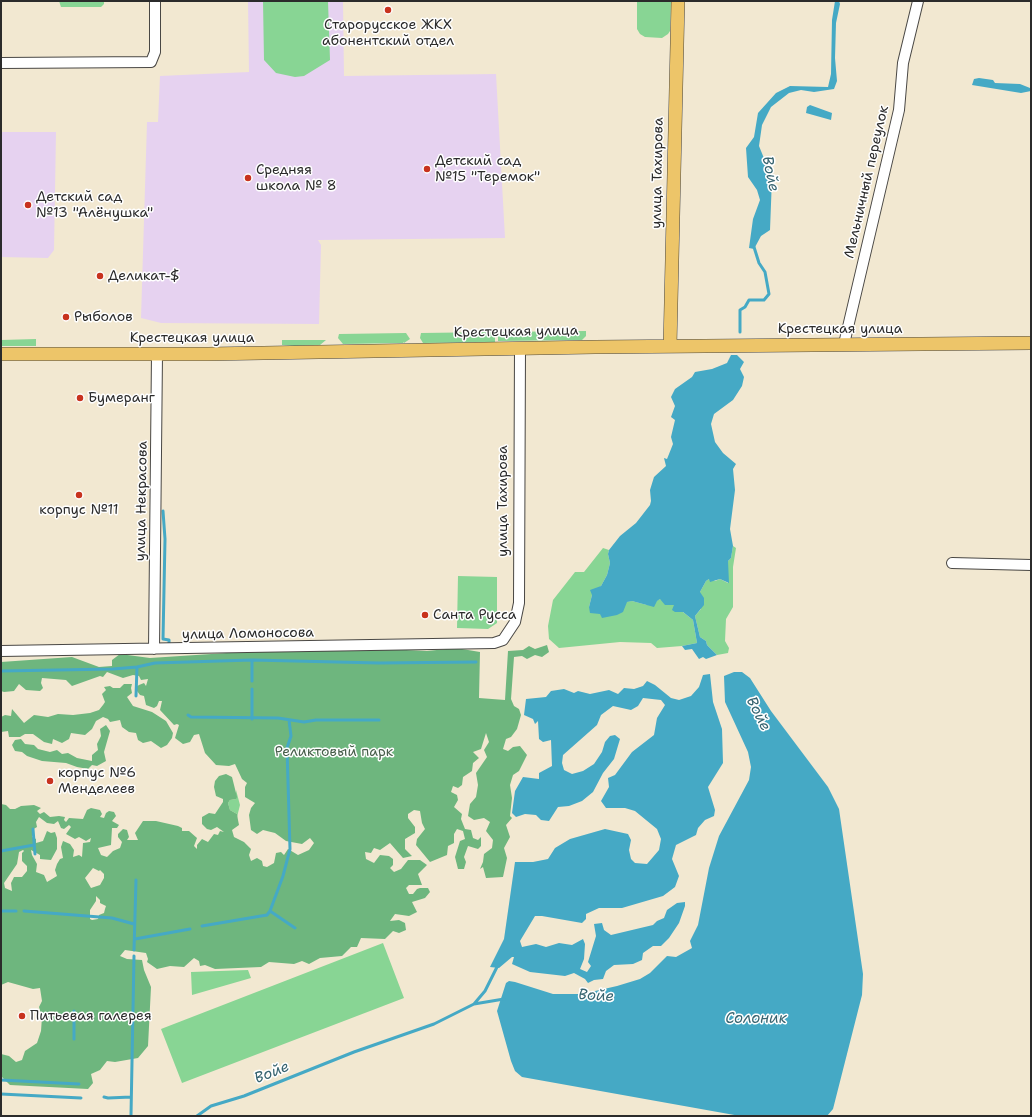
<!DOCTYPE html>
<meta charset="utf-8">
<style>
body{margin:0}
#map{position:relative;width:1032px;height:1117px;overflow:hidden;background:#f2e8d1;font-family:"Shantell Sans",sans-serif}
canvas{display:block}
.frame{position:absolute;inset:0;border:2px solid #2b2b2b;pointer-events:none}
</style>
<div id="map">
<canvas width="1032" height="1117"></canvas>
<div class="frame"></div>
</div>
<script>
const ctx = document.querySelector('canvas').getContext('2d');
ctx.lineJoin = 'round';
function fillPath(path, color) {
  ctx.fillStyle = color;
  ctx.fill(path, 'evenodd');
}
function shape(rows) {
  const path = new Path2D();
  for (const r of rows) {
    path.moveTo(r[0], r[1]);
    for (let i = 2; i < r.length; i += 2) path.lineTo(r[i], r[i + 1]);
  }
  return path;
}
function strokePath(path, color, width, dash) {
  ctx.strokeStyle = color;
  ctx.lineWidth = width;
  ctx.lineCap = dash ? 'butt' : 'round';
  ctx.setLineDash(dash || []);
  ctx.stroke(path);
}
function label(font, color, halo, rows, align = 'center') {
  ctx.font = font + ' "Shantell Sans",sans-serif';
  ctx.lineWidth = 3;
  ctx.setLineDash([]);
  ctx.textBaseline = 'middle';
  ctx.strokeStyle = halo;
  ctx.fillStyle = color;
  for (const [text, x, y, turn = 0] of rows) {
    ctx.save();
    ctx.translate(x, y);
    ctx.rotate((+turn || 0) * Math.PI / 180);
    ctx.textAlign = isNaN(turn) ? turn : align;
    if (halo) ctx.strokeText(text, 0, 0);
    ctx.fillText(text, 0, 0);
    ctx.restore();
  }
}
fillPath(shape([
 [248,1,343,1,344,76,496,74,505,238,318,240,321,245,319,324,161,323,141,318,147,122,158,122,160,76,249,72],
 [1,132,56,132,54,250,48,258,1,257]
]), '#e6d2f0');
fillPath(shape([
 [59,1,104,1,104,4,101,7,61,7],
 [263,1,328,1,330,60,304,76,295,77,276,73,264,60],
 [637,1,671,1,670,31,668,34,662,38,645,37,640,34,637,29],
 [586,331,586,336,582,340,498,341,498,332],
 [495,332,495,342,423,343,420,338,421,333],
 [406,333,410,339,404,343,404,342,403,343,343,344,338,338,339,334],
 [36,339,36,346,1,346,1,340],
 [282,340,326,340,320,345,295,346,282,345],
 [733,546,736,548,733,567,733,607,726,619,725,641,729,648,728,653,717,655,707,645,706,641,700,637,695,616,701,609,700,592,706,581,709,579,715,581,720,579,728,583,728,561,731,558],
 [603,548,609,550,608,554,610,563,607,575,601,586,592,595,589,607,632,601,647,605,660,599,674,605,693,620,697,643,682,646,657,648,651,643,620,642,559,648,549,639,548,626,553,600,575,572,584,572],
 [458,576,497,577,497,623,488,629,457,628],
 [236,790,240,805,237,817,237,814,230,810,228,803,230,800,236,799],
 [383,943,404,998,182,1083,161,1029],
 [248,970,251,978,192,995,191,972]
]), '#88d594');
fillPath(shape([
 [547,645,549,652,542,657,535,655,527,659,522,656,514,657,511,699,514,706,519,709,521,715,517,729,511,737,506,739,503,749,508,751,513,747,520,746,527,755,519,771,513,775,510,785,512,798,510,816,512,818,506,825,510,837,504,848,507,858,503,877,486,878,483,867,480,869,483,862,484,854,492,848,493,840,486,831,490,822,484,818,474,820,468,816,470,804,476,797,478,785,476,773,487,757,484,750,489,742,486,733,481,749,473,752,479,758,473,763,472,771,463,777,462,785,458,788,453,786,451,792,457,795,458,800,454,807,462,814,461,819,465,829,471,830,473,838,478,840,481,837,481,846,478,849,468,846,464,857,466,862,464,869,458,869,455,857,460,841,465,839,463,831,457,829,454,834,454,843,448,846,447,855,430,862,416,845,417,839,425,829,422,823,420,811,414,810,408,814,408,818,415,827,415,833,405,839,405,849,412,856,403,858,390,843,380,850,374,848,371,853,365,852,366,859,374,863,380,855,389,856,393,859,393,865,390,868,394,872,401,869,408,860,420,860,427,865,418,874,422,885,409,885,406,888,409,894,413,894,417,889,420,888,428,888,430,892,425,898,412,902,417,912,409,916,395,914,390,921,399,920,405,923,406,930,399,933,393,931,385,939,361,938,357,947,351,947,342,956,320,958,309,964,302,961,294,964,269,962,261,967,215,969,205,965,200,966,199,961,194,958,184,967,170,966,157,969,147,962,148,959,146,953,125,950,120,956,127,959,142,960,144,970,151,987,148,1046,138,1058,115,1062,107,1061,100,1070,91,1074,93,1083,88,1089,10,1085,1,1076,1,1054,9,1056,16,1062,22,1060,25,1051,37,1043,41,1031,42,1017,39,1007,42,1001,40,988,33,989,8,982,1,985,1,804,6,805,10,809,15,809,21,806,34,805,41,808,37,811,40,814,44,812,50,817,59,816,65,817,64,820,66,822,69,818,83,819,87,810,91,808,100,810,102,814,100,817,104,818,106,813,109,811,114,812,116,816,112,821,119,825,117,828,112,828,111,845,98,848,101,855,107,857,113,851,120,848,122,842,118,837,118,834,123,829,127,830,129,837,127,840,138,840,135,833,143,821,156,821,178,826,182,828,182,831,189,831,197,838,194,846,197,849,197,845,202,839,208,842,214,834,218,835,220,831,224,832,217,827,211,830,207,829,202,824,202,817,209,813,215,814,223,802,223,799,216,796,214,787,215,781,219,776,226,774,232,777,237,797,236,799,230,800,228,803,230,810,237,814,238,820,239,825,232,830,234,837,244,842,251,849,249,855,251,861,257,858,262,861,263,866,267,867,274,863,276,853,281,852,284,855,288,849,298,855,309,850,314,843,310,838,302,844,286,841,275,833,263,830,257,834,251,830,249,815,251,808,255,803,245,797,245,787,247,783,242,779,235,764,229,766,216,765,205,753,199,734,194,735,190,742,183,744,175,738,179,725,177,724,174,725,160,710,162,701,159,701,157,706,154,708,146,705,144,696,140,695,137,691,136,687,139,685,144,683,146,686,148,679,141,680,139,676,133,675,123,678,107,672,103,677,100,676,72,686,66,680,42,678,41,683,43,688,40,691,26,690,19,684,14,691,4,692,1,691,1,662,72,657,99,667,112,666,112,660,120,654,150,658,242,652,385,649,427,651,456,648,480,652,479,698,505,700,508,651,523,650,529,646,535,649],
 [39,817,47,823,54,824,58,821,61,828,64,829,69,825,71,827,66,834,75,839,79,837,86,841,91,838,90,842,83,843,82,857,79,855,73,857,74,850,70,844,63,841,61,847,63,858,60,859,57,864,55,870,57,876,47,882,44,875,36,872,37,864,32,855,31,850,40,855,40,859,51,860,57,849,57,838,55,832,51,833,47,831,43,841,36,843,36,839,32,837,32,830,37,827,36,822],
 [23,850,24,851,22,853,22,861,27,866,27,871,22,877,14,877,11,883,12,891,5,888,4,883,17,864,19,852],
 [93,868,99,871,100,870,104,874,104,878,100,885,91,888,85,878],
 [96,896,100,900,100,903,106,906,105,909,104,913,99,915,98,919,92,920,90,919,90,910,96,901],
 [124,684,132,684,131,688,132,693,127,697,133,706,152,712,166,721,173,733,172,738,167,745,161,748,151,741,143,743,138,740,136,733,129,732,122,727,120,720,110,722,108,719,103,717,96,721,92,729,85,735,71,733,69,739,62,743,53,739,52,744,44,742,33,734,25,734,20,737,9,737,8,731,1,732,1,717,5,715,11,716,12,709,24,723,34,715,48,717,58,714,73,715,90,713,99,710,103,705,105,702,102,694,106,690,104,687,110,686,113,688,120,688],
 [106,725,110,731,104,752,106,761,97,766,92,765,88,769,77,767,66,763,42,761,27,756,22,752,15,751,12,745,15,740,21,739,25,744,34,745,38,749,50,752,57,750,62,754,68,753,77,758,92,761,92,755,98,750,97,744,101,736,100,729]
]), '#6eb67e');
fillPath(shape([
 [835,1,839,1,840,4,836,23,835,58,837,81,834,89,814,92,801,90,789,93,771,107,762,125,759,146,772,178,770,230,761,236,754,249,749,248,753,219,760,200,757,190,748,177,746,148,754,137,758,113,776,93,790,86,828,87,831,74,832,20],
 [979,78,993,80,995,83,1020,84,1030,88,1031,91,1021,93,972,85,974,79],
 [810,105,832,113,831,120,806,113,807,107],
 [731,355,737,355,744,362,740,369,744,377,742,386,733,400,714,414,711,424,715,442,723,453,736,464,733,469,735,490,730,529,733,546,731,558,728,561,729,583,720,579,710,582,709,579,706,581,700,592,704,598,704,605,695,616,700,637,706,641,707,645,717,655,706,659,703,657,699,659,692,649,685,650,682,646,697,643,693,620,683,612,675,612,672,610,674,605,665,605,660,599,657,601,654,607,632,601,627,602,623,612,617,615,602,618,600,614,590,613,589,607,592,595,590,590,601,586,607,575,610,563,608,554,609,550,620,536,636,523,650,505,651,501,650,490,654,477,666,466,664,458,667,459,673,444,671,437,675,420,671,417,675,406,671,397,675,389,692,377,695,372,712,369,727,363],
 [734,672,742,672,750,678,771,711,828,787,839,809,863,974,862,995,833,1109,827,1116,740,1116,522,1077,515,1071,511,1061,497,1011,506,983,509,981,515,982,553,994,582,994,617,986,640,979,650,973,667,956,676,957,692,948,690,941,698,925,709,868,719,836,749,780,751,767,748,752,725,702,724,676],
 [710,674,713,702,722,729,723,763,708,787,715,810,714,816,705,820,698,828,696,835,676,845,672,859,679,876,675,887,663,896,622,908,599,908,586,914,586,919,582,923,542,916,535,916,520,941,522,947,536,944,546,947,559,943,572,945,583,939,585,944,584,959,580,969,587,972,591,966,588,962,596,936,594,924,602,923,604,930,611,935,653,925,657,921,664,918,667,910,677,903,685,902,685,906,679,923,669,938,661,946,653,946,643,953,642,960,633,964,614,965,606,971,603,979,594,980,588,983,585,979,574,973,565,976,530,972,512,964,514,957,512,957,499,968,490,967,504,939,515,862,533,862,548,859,555,848,570,839,605,829,628,834,631,840,629,850,631,859,635,863,647,864,659,850,661,839,657,829,635,811,625,808,606,808,601,801,609,787,608,778,615,775,632,752,654,735,657,718,665,705,661,700,643,698,638,706,631,710,613,706,601,715,597,725,563,755,562,763,564,770,572,774,583,771,594,764,602,752,605,742,610,736,615,735,620,739,614,759,603,773,593,792,582,801,569,806,558,807,549,821,541,820,536,815,525,814,516,817,512,813,515,791,523,777,539,779,539,773,552,766,551,740,543,742,539,739,538,721,535,724,533,719,524,715,526,699,546,697,551,691,564,689,574,693,578,691,590,694,609,690,618,694,624,688,634,689,643,686,647,681,655,685,671,698,679,700,691,696,699,687,703,675]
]), '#45a9c5');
strokePath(shape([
 [740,332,740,310,745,307,749,300,764,300,769,294,765,272,759,263,754,247],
 [163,511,165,539,163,639,169,640,169,643],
 [1,671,113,669,137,667,155,663,252,660,379,663,476,662],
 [252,681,252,660],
 [252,689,252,719],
 [136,696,137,667],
 [188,715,191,717,278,718,304,722,316,720,379,720],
 [33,829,35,854],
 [1,851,34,845],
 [1,911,16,911],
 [24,911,112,918,134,924],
 [270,911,295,928],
 [202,926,267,915,270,911,283,876,290,849,287,748,291,736,289,720],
 [135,939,190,929],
 [134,950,136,880],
 [474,1004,485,991,498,965],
 [74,1011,74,1039],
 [1,1080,79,1084],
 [1,1094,81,1098],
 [104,1097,108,1098,131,1097],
 [131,1115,134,956],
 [197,1116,211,1106,244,1096,354,1052,434,1024,474,1004,504,999]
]), '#45a9c5', 3);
const minor = shape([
 [1,63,151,62,155,52,155,1],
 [844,344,899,110,903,63,918,1],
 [952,563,1031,565],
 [154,649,157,354],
 [1,651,494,643,503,640,515,622,519,603,520,348]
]);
const major = shape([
 [670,346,678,1],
 [1,354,208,354,595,347,1031,343]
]);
strokePath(minor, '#494744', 12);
strokePath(major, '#494744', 14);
strokePath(minor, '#fff', 10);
strokePath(major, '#edc569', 13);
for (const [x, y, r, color] of [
 [388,10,4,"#c8321e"],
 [427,169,4,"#c8321e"],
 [248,178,4,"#c8321e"],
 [28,205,4,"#c8321e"],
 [100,276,4,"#c8321e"],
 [66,317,4,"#c8321e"],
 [80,398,4,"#c8321e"],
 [79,495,4,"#c8321e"],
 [425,615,4,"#c8321e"],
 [50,781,4,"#c8321e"],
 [22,1016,4,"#c8321e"]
]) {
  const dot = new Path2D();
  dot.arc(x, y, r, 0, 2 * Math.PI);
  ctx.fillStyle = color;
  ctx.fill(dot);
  strokePath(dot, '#fff', 1.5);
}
label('14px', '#2b2b2b', '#fff', [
 ["Старорусское ЖКХ",388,25,"center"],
 ["абонентский отдел",388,41,"center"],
 ["Детский сад",435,161],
 ["№15 \"Теремок\"",435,177],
 ["Средняя",256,170],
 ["школа № 8",256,186],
 ["Детский сад",36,197],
 ["№13 \"Алёнушка\"",36,213],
 ["Деликат-$",108,276],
 ["Рыболов",74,317],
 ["Бумеранг",88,398],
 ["корпус №11",79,510,"center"],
 ["Санта Русса",433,615],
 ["корпус №6",58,773],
 ["Менделеев",58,789],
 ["Питьевая галерея",30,1016]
], 'left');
label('14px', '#2b2b2b', '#fff', [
 ["улица Тахирова",658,173,-89],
 ["Мельничный переулок",867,182,-77],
 ["Крестецкая улица",840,329],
 ["Крестецкая улица",516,332,-1],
 ["Крестецкая улица",192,338],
 ["улица Некрасова",142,501,-89],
 ["улица Тахирова",503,501,-90],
 ["улица Ломоносова",248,634,-1]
]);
label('14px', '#475e4a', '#fff', [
 ["Реликтовый парк",334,752]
]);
label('italic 15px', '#376470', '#fff', [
 ["Войе",770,174,78],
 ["Войе",758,714,63],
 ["Войе",596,996,3],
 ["Солоник",756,1019],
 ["Войе",272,1073,-22]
]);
</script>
